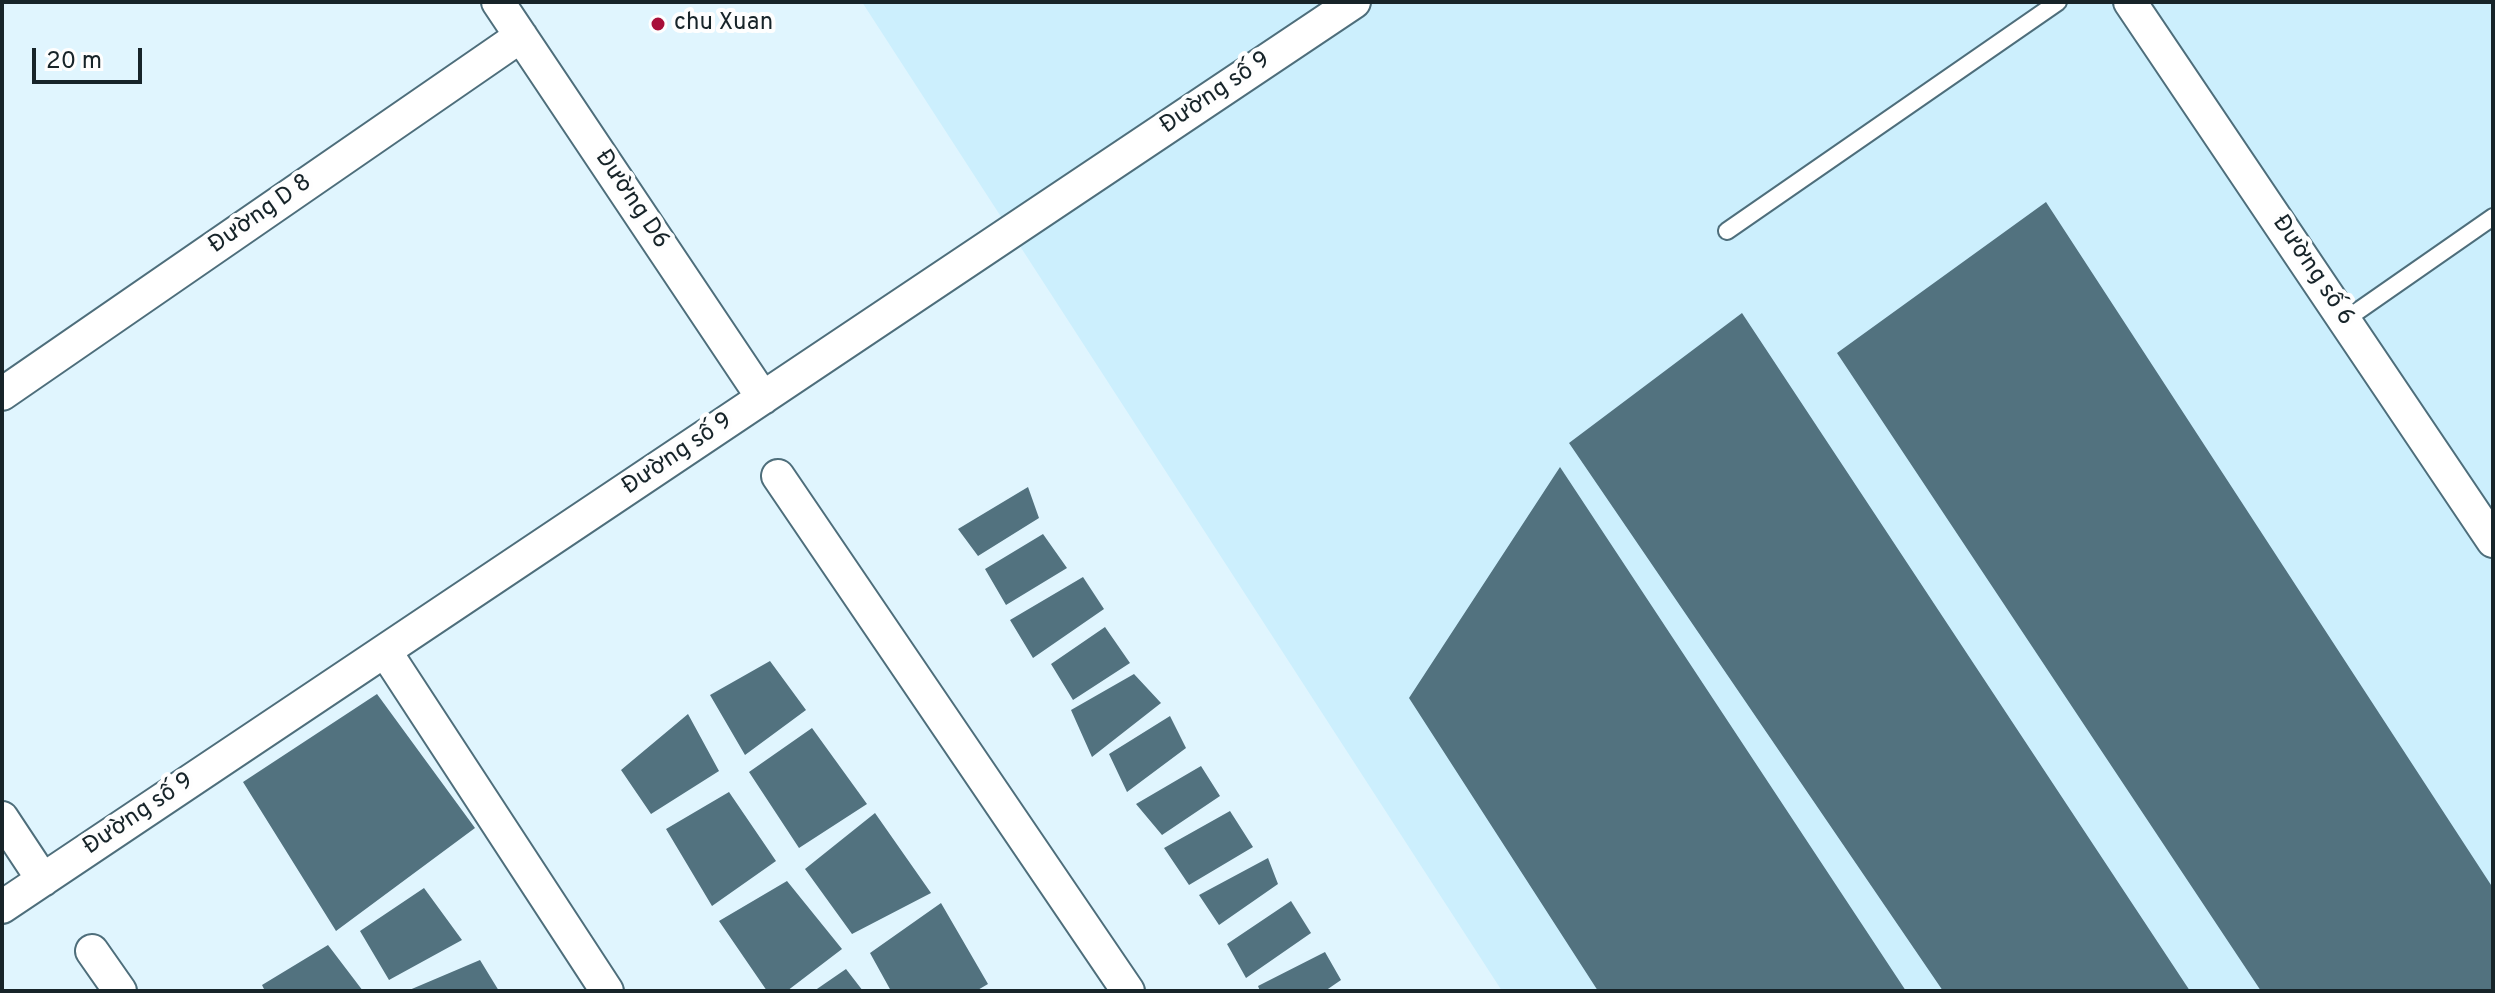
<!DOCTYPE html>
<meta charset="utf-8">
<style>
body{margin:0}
#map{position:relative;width:2495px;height:993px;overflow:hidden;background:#e0f5fe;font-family:Overpass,sans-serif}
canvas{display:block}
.frame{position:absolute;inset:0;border:4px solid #172429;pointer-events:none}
.scale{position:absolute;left:32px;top:48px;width:110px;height:36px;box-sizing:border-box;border:4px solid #172429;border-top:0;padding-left:10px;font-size:24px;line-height:28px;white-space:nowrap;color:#172429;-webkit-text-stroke:6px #fefefe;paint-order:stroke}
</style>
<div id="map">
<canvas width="2495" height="993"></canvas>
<div class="frame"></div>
<div class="scale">20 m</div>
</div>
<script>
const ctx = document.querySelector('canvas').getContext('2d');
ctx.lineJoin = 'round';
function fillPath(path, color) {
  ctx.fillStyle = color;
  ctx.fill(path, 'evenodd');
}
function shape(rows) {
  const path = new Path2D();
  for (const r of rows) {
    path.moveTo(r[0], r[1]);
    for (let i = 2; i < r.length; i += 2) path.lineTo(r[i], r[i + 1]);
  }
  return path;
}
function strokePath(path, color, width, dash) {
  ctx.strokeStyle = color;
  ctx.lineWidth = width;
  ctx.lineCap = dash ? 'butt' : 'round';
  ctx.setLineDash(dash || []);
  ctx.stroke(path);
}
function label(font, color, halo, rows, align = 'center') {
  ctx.font = font + ' Overpass,sans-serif';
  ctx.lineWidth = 8;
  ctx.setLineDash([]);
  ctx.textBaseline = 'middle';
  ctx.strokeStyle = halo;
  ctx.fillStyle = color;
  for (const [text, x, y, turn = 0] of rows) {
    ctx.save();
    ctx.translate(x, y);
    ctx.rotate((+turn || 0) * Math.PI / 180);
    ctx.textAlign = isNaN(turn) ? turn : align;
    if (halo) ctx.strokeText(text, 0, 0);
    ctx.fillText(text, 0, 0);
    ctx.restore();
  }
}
fillPath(shape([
 [862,2,2493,2,2493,991,1502,991]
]), '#cceffd');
fillPath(shape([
 [2046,202,2493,888,2493,991,2261,991,1837,353],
 [1742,313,2190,991,1943,991,1569,443],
 [1560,467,1906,991,1598,991,1409,698],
 [1028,487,1039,518,978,556,958,529],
 [1043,534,1067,568,1006,605,985,569],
 [1083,577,1104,609,1033,658,1010,620],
 [1105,627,1130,663,1073,700,1051,664],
 [770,661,806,710,745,755,710,695],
 [1134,674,1161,703,1092,757,1071,710],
 [377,694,475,828,336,931,243,782],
 [688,714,719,771,651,814,621,770],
 [1170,716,1186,748,1127,792,1109,754],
 [812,728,867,804,799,848,749,772],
 [1201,766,1220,796,1162,835,1136,804],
 [729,792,776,861,712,906,666,829],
 [1230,811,1253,847,1189,885,1164,848],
 [875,813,931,893,852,934,805,869],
 [1268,858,1278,884,1219,925,1199,895],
 [787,881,842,949,787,991,767,991,719,921],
 [424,888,462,940,389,980,360,931],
 [1291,901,1311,933,1246,978,1227,944],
 [941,903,988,984,976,991,891,991,870,953],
 [328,945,363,991,265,991,262,985],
 [1325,952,1341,980,1325,991,1260,991,1258,986],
 [480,960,499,991,407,991],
 [846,969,863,991,814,991]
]), '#52727f');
const service = shape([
 [1727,231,2058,2],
 [2345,320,2493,217]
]);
const minor = shape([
 [498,2,763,398],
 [2130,2,2493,541],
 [2,394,521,36],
 [778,476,1128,991],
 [385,651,607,991],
 [2,818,43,880],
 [2,907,1354,2],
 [92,951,120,991]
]);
strokePath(service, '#4e6e7b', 20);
strokePath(minor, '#4e6e7b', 36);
strokePath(service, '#fff', 16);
strokePath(minor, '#fff', 32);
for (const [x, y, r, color] of [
 [658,24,8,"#a80f39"]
]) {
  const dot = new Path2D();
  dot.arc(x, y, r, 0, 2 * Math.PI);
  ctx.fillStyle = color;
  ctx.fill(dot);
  strokePath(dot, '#fefefe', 3);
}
label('24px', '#172429', '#fefefe', [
 ["chu Xuan",674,24]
], 'left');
label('24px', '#172429', '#fefefe', [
 ["Đường số 9",1216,94,-34],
 ["Đường D6",631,200,56],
 ["Đường D 8",261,215,-35],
 ["Đường số 6",2312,271,56],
 ["Đường số 9",678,455,-34],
 ["Đường số 9",139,815,-34]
]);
</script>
